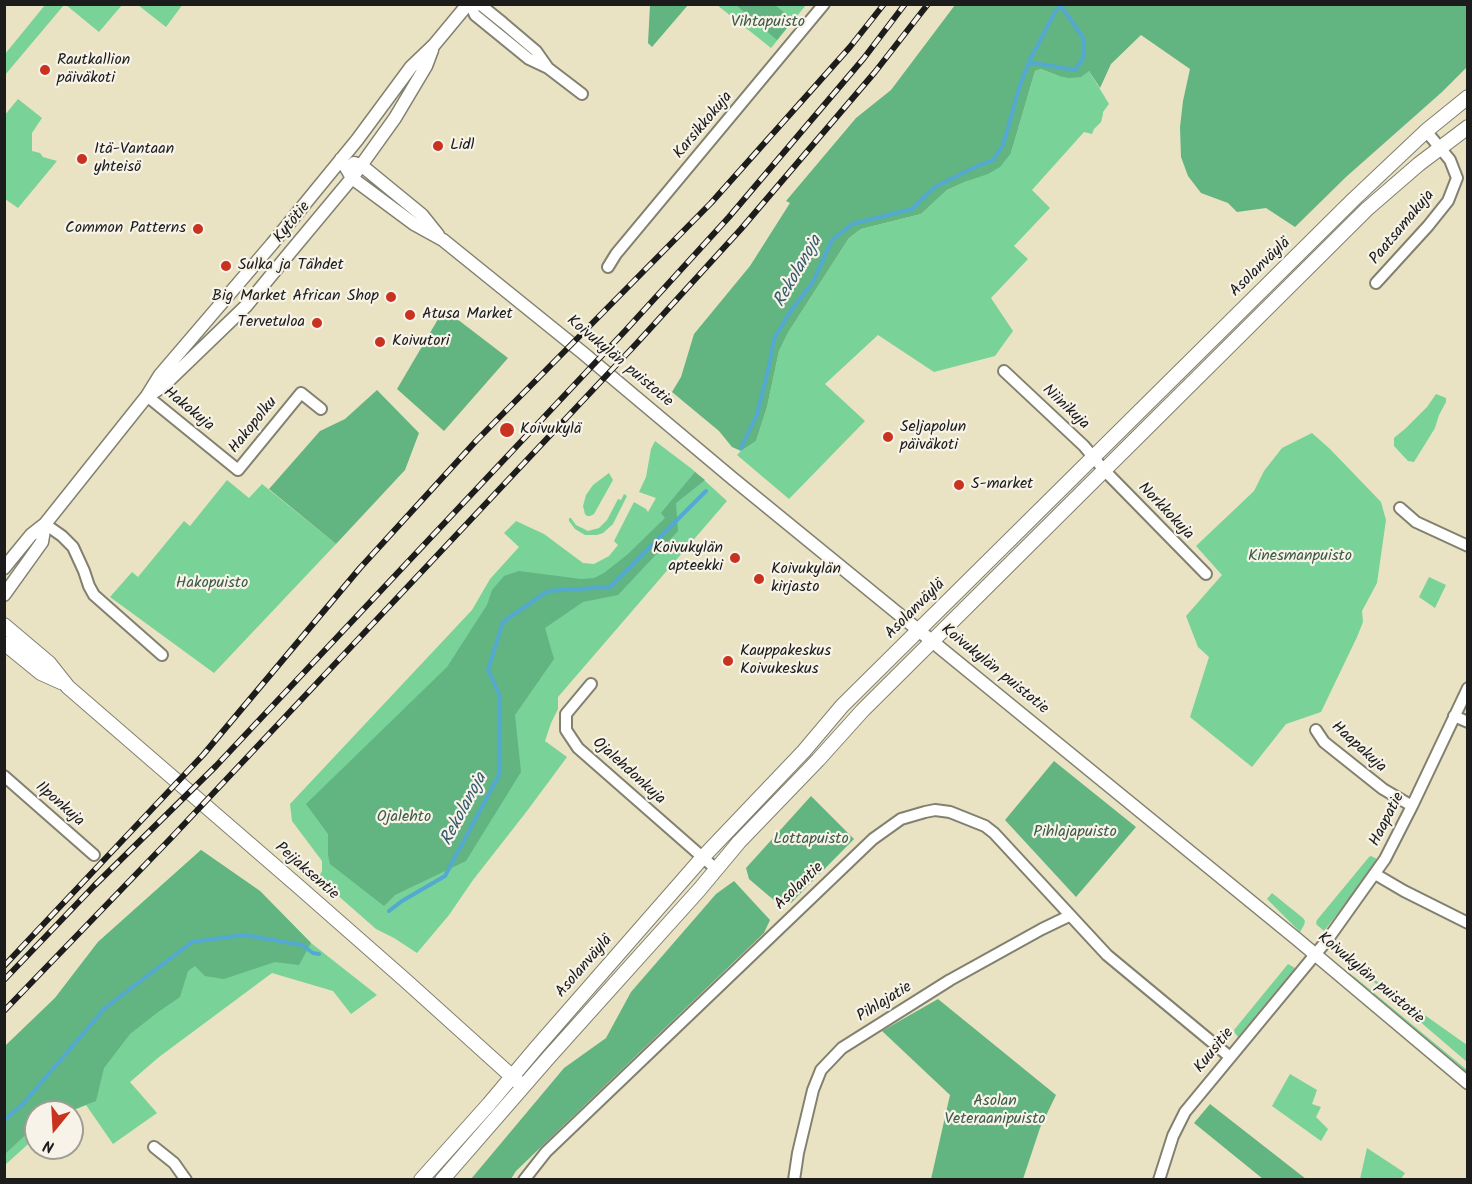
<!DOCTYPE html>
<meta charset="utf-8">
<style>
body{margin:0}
#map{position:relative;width:1472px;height:1184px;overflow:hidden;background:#e9e3c3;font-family:Kalam,sans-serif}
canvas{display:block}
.frame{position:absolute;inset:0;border:6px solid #1c1c1c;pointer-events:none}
.north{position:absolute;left:24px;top:1100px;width:60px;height:60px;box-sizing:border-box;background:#f7f3e8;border:2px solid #9f9d96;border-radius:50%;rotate:198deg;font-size:16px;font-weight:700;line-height:24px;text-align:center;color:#1c1c1c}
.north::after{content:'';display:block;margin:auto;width:21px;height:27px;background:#c8321e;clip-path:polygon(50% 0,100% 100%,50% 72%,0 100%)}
</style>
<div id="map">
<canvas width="1472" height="1184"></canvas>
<div class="frame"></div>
<div class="north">N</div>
</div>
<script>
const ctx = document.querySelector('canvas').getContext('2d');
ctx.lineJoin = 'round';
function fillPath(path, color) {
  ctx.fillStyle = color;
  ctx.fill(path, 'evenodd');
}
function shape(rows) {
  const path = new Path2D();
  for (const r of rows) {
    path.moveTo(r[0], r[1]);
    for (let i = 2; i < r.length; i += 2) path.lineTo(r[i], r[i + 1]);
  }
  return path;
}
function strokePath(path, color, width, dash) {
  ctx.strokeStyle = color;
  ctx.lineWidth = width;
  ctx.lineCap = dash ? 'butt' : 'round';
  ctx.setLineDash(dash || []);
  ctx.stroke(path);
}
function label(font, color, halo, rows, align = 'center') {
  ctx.font = font + ' Kalam,sans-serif';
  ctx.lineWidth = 4.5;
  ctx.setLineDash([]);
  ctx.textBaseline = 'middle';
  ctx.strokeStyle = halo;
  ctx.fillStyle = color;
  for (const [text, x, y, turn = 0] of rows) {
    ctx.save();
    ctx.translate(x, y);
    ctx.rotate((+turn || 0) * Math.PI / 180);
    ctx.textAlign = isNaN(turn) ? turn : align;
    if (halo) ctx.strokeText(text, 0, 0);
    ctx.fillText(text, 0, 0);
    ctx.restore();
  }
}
fillPath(shape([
 [183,4,166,27,138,5,138,4],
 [45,5,64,5,5,75,5,54],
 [66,5,122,5,99,32],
 [717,5,806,5,771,48],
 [1041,69,1059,76,1089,71,1109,104,1103,112,1103,114,1101,122,1094,129,1092,134,1084,132,1032,190,1050,208,1014,246,1028,259,991,298,1013,331,995,356,934,372,878,335,825,384,865,421,789,499,737,455,741,451,756,441,767,407,779,351,789,331,849,238,861,229,921,214,947,190,967,181,1011,153,1035,71],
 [18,99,42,118,32,133,32,151,40,153,43,157,57,161,18,208,5,199,4,116],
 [1436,394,1446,398,1446,402,1439,415,1435,428,1414,462,1408,461,1394,446,1394,438,1406,428,1427,407],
 [1312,433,1330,449,1381,502,1386,520,1377,583,1362,611,1363,622,1357,637,1321,712,1286,724,1252,767,1190,717,1209,657,1198,647,1186,616,1222,575,1196,546,1254,491,1264,471,1282,448],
 [655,441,692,469,727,501,558,697,558,709,551,723,545,741,567,757,527,811,473,880,449,915,417,953,394,938,376,929,318,878,322,871,322,861,292,821,290,804,472,610,490,579,519,547,504,533,516,521,544,534,583,563,594,564,609,556,618,545,614,541,634,502,646,509,648,512,656,498,639,492,646,477,651,449],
 [609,473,613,480,594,514,590,516,587,516,585,514,583,506,586,495,593,485],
 [227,480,249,498,262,484,336,544,214,673,110,597,132,572,138,577,184,521,190,526],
 [624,494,627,496,613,524,603,533,597,535,585,535,575,529,569,521,569,518,571,518,576,525,588,531,599,528,607,520,618,499,621,500],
 [1429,577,1446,585,1435,608,1419,597],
 [201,850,260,891,311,943,377,995,351,1014,333,991,272,973,159,1057,130,1082,157,1113,113,1144,86,1105,70,1112,36,1112,36,1137,5,1165,5,1046,55,998,98,942],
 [1371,856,1377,859,1365,878,1324,931,1317,925,1316,923,1317,920,1369,857],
 [1272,893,1303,918,1305,921,1304,925,1300,932,1267,899],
 [1288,964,1295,968,1292,972,1238,1037,1235,1033,1234,1030],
 [1354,965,1467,1045,1467,1062],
 [1343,969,1356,978,1467,1070,1467,1076],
 [1290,1074,1317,1090,1312,1104,1321,1107,1316,1117,1328,1129,1321,1141,1272,1106],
 [1367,1148,1405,1173,1401,1179,1360,1179]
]), '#79d297');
fillPath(shape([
 [650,5,688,5,652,47,648,43],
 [736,5,775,5,793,20,777,40],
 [955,5,1467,5,1467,67,1442,92,1346,177,1295,227,1266,208,1237,212,1228,203,1201,193,1188,176,1181,157,1180,127,1183,101,1190,69,1141,35,1111,64,1100,88,1089,71,1081,77,1069,78,1059,76,1041,69,1035,71,1011,153,1000,167,988,174,967,181,947,190,921,214,861,229,849,238,789,331,779,351,767,407,756,441,741,451,732,447,719,431,672,392,681,377,694,334,750,266,790,203,786,201,856,118,891,90],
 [444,309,508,358,444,431,397,389],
 [377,390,419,433,405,470,336,544,269,489,320,431,345,419],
 [695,472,705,480,676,503,678,531,618,595,583,602,545,628,554,659,515,715,521,772,466,861,395,895,384,906,330,864,328,855,328,834,306,804,447,667,487,605,492,590,504,576,519,571,581,579,594,578,604,573,628,554,665,518,661,513],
 [1054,761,1136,827,1076,897,1005,820],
 [811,796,854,839,791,903,776,902,749,879,746,868],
 [201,850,260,891,311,943,299,965,275,962,224,979,205,976,195,966,188,971,180,997,158,1012,130,1034,104,1068,96,1101,75,1109,60,1112,36,1112,36,1125,5,1154,5,1046,55,998,98,942],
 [734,881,770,920,764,933,516,1171,511,1179,471,1179,564,1068,606,1038,631,992,716,894],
 [938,999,1056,1095,1040,1128,1023,1179,931,1179,950,1095,882,1031],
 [1210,1104,1306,1179,1263,1179,1194,1123]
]), '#62b480');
strokePath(shape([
 [1029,65,1034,63,1075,70,1084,57,1084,39,1061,6],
 [741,448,757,415,769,366,774,339,790,312,813,282,832,240,852,224,912,209,935,187,973,168,993,160,1003,145,1020,85,1030,60,1056,10,1063,4],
 [389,911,402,901,445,876,499,775,500,696,488,670,503,622,548,591,610,587,706,491],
 [4,1120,22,1105,105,1008,192,942,244,935,302,945,313,953,319,954]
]), '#53a9d0', 4);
const minor = shape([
 [470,4,475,15,529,59,548,68],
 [477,4,482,6,503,23,536,51,548,68,582,94],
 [608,267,616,254,824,4],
 [1376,283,1428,226,1448,201,1457,178,1450,160,1426,131],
 [1004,371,1084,446,1104,470,1206,574],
 [147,396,238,470,301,393,321,409],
 [1400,508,1416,522,1468,546],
 [45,524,62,536,73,547,84,571,89,586,94,595,162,655],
 [591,684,566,714,566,730,578,748,716,869],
 [1454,716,1468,722],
 [1316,730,1324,742,1383,789,1412,806],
 [4,776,94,855],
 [1375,874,1404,891,1468,923],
 [154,1147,174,1163,186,1180],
 [524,1180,546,1152,873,839,901,819,925,812,935,810,950,812,985,826,994,833,1107,955,1230,1057],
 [794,1180,798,1153,813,1090,821,1070,842,1048,950,980,1042,929,1069,916],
 [1159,1180,1173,1136,1185,1112,1328,939,1385,859,1412,806,1468,688]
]);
const tertiary = shape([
 [341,159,352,178,414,224,443,240,583,353,732,478,1298,940,1468,1083],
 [354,163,361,165,422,215,438,235],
 [148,396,163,386,246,306,287,256,352,178,395,118,426,66,432,50],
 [4,568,31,535,45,524,147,396,160,375,272,244,357,140,411,67,434,45,468,4],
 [4,595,42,542,45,524]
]);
const secondary = shape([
 [4,625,49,663,68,687,298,886,405,980,517,1081],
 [4,643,41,673,61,682],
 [421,1180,489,1104,537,1047,703,857,804,751,842,706,1354,199,1426,131,1468,97],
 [442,1180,549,1057,699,890,739,842,818,760,863,710,1367,209,1419,164,1468,127]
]);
strokePath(minor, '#828070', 14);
strokePath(tertiary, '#828070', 15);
strokePath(secondary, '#828070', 16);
strokePath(minor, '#fff', 10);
strokePath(tertiary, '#fff', 12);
strokePath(secondary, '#fff', 14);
const rail = shape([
 [4,966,203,755,360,568,476,441,711,203,850,47,884,4],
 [4,980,94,886,216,766,625,331,729,217,864,58,905,4],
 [4,1011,173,836,637,343,741,229,875,72,928,4]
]);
strokePath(rail, '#1c1c1c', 6);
strokePath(rail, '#f7f3e8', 4, [11]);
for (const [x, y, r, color] of [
 [45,70,6,"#c8321e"],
 [438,146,6,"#c8321e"],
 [82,159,6,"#c8321e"],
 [198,229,6,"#c8321e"],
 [226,266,6,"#c8321e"],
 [391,297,6,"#c8321e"],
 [410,315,6,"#c8321e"],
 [317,323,6,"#c8321e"],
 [380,342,6,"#c8321e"],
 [507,430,8,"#c8321e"],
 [888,437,6,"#c8321e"],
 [959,485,6,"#c8321e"],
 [735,558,6,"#c8321e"],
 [759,579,6,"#c8321e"],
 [728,661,6,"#c8321e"]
]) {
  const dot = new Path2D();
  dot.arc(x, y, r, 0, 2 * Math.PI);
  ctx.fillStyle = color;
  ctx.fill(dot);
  strokePath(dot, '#f7f3e8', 2);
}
label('16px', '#3d5c47', '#f7f3e8', [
 ["Vihtapuisto",768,23],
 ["Kinesmanpuisto",1300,557],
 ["Hakopuisto",212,584],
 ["Ojalehto",404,818],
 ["Pihlajapuisto",1075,833],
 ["Lottapuisto",811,840],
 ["Asolan",995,1102],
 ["Veteraanipuisto",995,1120]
]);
label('16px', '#1c1c1c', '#f7f3e8', [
 ["Rautkallion",57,61],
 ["päiväkoti",57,79],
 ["Lidl",450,146],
 ["Itä-Vantaan",94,150],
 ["yhteisö",94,168],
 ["Common Patterns",186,229,"right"],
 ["Sulka ja Tähdet",238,266],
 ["Big Market African Shop",379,297,"right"],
 ["Atusa Market",422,315],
 ["Tervetuloa",305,323,"right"],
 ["Koivutori",392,342],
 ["Seljapolun",900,428],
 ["päiväkoti",900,446],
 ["Koivukylä",520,430],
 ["S-market",971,485],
 ["Koivukylän",723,549,"right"],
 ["apteekki",723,567,"right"],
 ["Koivukylän",771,570],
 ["kirjasto",771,588],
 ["Kauppakeskus",740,652],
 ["Koivukeskus",740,670]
], 'left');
label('16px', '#1c1c1c', '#f7f3e8', [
 ["Karsikkokuja",704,126,-50],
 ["Kytötie",293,223,-51],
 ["Paatsamakuja",1403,228,-50],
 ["Asolanväylä",1261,268,-44],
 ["Koivukylän puistotie",619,362,40],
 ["Niinikuja",1065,408,43],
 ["Hakokuja",188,410,39],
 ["Hakopolku",254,426,-51],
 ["Norkkokuja",1165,512,46],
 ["Asolanväylä",916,610,-45],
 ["Koivukylän puistotie",994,670,39],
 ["Haapakuja",1358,748,42],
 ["Ojalehdonkuja",628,772,42],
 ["Ilponkuja",59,805,41],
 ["Haapatie",1388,820,-63],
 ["Peijaksentie",306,872,41],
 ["Asolantie",800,887,-44],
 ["Asolanväylä",585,967,-49],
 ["Koivukylän puistotie",1370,979,40],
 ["Pihlajatie",885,1003,-32],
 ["Kuusitie",1215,1051,-51]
]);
label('italic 18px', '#355b6d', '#f7f3e8', [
 ["Rekolanoja",799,272,-60],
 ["Rekolanoja",465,810,-62]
]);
</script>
